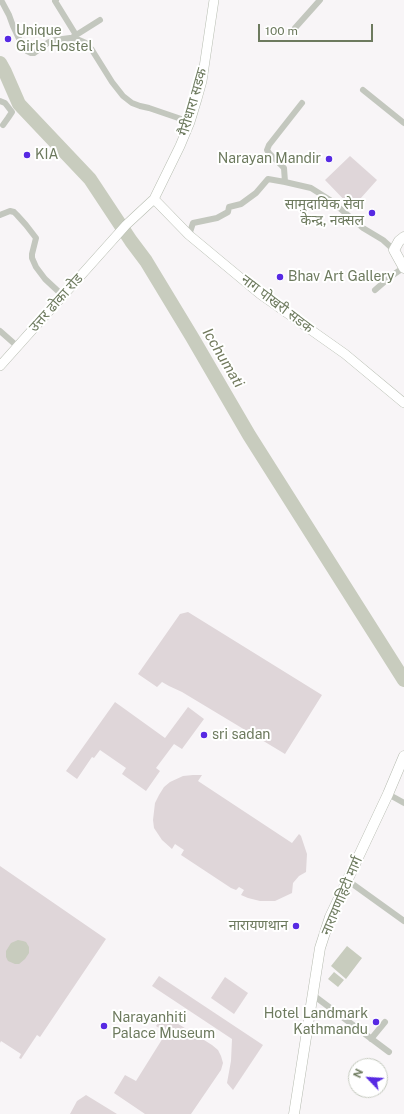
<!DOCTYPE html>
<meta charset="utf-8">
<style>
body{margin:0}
#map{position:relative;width:404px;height:1114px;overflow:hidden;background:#f8f5f7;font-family:"Public Sans",sans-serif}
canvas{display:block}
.north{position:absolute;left:348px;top:1058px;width:40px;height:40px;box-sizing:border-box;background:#fff;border:1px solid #c5cabf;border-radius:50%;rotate:295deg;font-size:11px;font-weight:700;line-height:16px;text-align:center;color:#6d7a5e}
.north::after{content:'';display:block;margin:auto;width:14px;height:18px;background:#5729e3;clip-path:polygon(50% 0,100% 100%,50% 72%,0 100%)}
.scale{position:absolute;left:258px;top:24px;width:115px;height:18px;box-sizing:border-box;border:2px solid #6d7a5e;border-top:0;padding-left:5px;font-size:12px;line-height:14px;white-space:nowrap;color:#6d7a5e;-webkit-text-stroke:3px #fff;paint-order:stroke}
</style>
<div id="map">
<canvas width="404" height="1114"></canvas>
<div class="north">N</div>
<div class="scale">100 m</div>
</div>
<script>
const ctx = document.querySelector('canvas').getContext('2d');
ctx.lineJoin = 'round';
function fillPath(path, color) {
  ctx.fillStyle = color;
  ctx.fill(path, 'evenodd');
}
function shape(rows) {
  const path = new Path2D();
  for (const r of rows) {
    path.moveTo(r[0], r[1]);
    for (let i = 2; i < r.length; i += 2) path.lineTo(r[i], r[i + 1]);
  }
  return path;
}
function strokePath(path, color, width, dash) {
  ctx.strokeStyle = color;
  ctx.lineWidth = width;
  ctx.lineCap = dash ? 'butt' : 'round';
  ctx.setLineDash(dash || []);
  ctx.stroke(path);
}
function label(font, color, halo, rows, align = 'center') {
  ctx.font = font + ' "Public Sans","Noto Sans Devanagari",sans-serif';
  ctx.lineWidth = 4;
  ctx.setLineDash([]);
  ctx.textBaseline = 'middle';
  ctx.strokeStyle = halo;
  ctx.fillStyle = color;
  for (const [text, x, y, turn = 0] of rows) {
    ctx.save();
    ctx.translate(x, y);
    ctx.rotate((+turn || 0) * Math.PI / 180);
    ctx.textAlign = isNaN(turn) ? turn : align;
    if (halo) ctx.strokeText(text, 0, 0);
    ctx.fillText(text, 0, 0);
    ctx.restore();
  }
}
fillPath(shape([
 [350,156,377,180,352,208,325,180],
 [188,612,322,695,285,754,182,692,169,686,162,682,157,687,138,674,180,614],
 [115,702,165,738,188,707,204,719,182,749,174,744,156,768,160,771,146,791,122,774,126,768,100,750,94,758,92,757,77,779,66,771],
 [193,775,202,775,198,781,292,843,299,834,301,836,307,854,306,872,299,876,293,883,292,893,275,901,260,901,248,898,241,895,244,890,239,887,236,890,231,888,181,855,184,850,175,844,172,849,162,840,154,828,153,820,155,803,159,795,164,787,170,782,183,776],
 [0,866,106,939,40,1037,37,1035,21,1059,19,1058,21,1054,1,1041,0,1043],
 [159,976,263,1045,233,1090,227,1083,231,1061,232,1039,152,986],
 [225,977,248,993,234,1014,211,998],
 [164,1015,212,1045,218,1050,221,1056,223,1063,221,1070,191,1114,145,1114,114,1093,125,1075,136,1081,166,1033,156,1026],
 [86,1095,117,1114,70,1114,77,1101]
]), '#dfd6d9');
fillPath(shape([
 [18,940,23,941,26,942,29,947,29,953,25,959,19,964,15,964,8,961,6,957,6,951,11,943],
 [347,946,362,958,346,979,331,966],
 [334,972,344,980,338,987,328,979]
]), '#c8ccbe');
strokePath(shape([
 [0,63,5,72,19,104,90,179,131,241,146,261,192,337,249,435,404,680]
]), '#c8ccbe', 14);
const secondary = shape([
 [154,199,189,235,260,294,345,354,404,403],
 [0,366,126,225,154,199,180,146,190,122,197,99,202,81,214,0]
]);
const primary = shape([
 [404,237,399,241,394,250,404,268],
 [294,1114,320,948,330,917,388,794,404,756]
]);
strokePath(secondary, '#b6bcb0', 10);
strokePath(primary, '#b5baaf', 11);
strokePath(shape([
 [1,0,9,15,13,26,22,45,27,51,31,53,34,53,49,42,55,40,70,38,79,40,86,43,92,50,112,82,123,96,132,103,140,106,149,108,190,122],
 [56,0,55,1,76,35],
 [295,28,320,0],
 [73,37,100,20],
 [363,90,404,123],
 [0,101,5,103,12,112,8,118,3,125],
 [285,182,284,168,269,153,267,150,269,145,302,103],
 [0,215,10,211,14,212,17,215,26,225,36,238,32,254,32,258,36,267,45,279,59,292,63,295],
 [189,235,193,223,217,218,228,212,229,207,241,204,256,193,268,179,285,182,311,188,330,200,363,228,383,240,394,250],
 [375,290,390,277,403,268],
 [0,331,17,346],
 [388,794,404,803],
 [347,880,404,921],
 [313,995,389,1052],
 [371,1039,385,1022]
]), '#c3c7be', 6);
strokePath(secondary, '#fff', 9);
strokePath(primary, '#fff', 10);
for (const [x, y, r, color] of [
 [8,39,4,"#5729e3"],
 [27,155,4,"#5729e3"],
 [329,159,4,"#5729e3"],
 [372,213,4,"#5729e3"],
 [280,277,4,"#5729e3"],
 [204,735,4,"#5729e3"],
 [296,926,4,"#5729e3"],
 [376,1022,4,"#5729e3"],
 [104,1026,4,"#5729e3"]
]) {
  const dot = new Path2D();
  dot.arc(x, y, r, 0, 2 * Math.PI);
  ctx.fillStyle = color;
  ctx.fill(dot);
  strokePath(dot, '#fff', 1.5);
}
label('14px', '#6d7a5e', '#fff', [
 ["Unique",16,31],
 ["Girls Hostel",16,47],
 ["KIA",35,155],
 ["Narayan Mandir",321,159,"right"],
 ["सामुदायिक सेवा",364,205,"right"],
 ["केन्द्र, नक्सल",364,221,"right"],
 ["Bhav Art Gallery",288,277],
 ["sri sadan",212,735],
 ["नारायणथान",288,926,"right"],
 ["Hotel Landmark",368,1014,"right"],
 ["Kathmandu",368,1030,"right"],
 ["Narayanhiti",112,1018],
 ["Palace Museum",112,1034]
], 'left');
label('14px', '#6d7a5e', '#fff', [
 ["गैरीधारा सडक",193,102,-74],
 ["उत्तर ढोका रोड",56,303,-48],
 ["नाग पोखरी सडक",277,304,37],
 ["नारायणहिटी मार्ग",342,896,-67]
]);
label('italic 15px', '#727a5e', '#fff', [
 ["Icchumati",223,358,59]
]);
</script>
